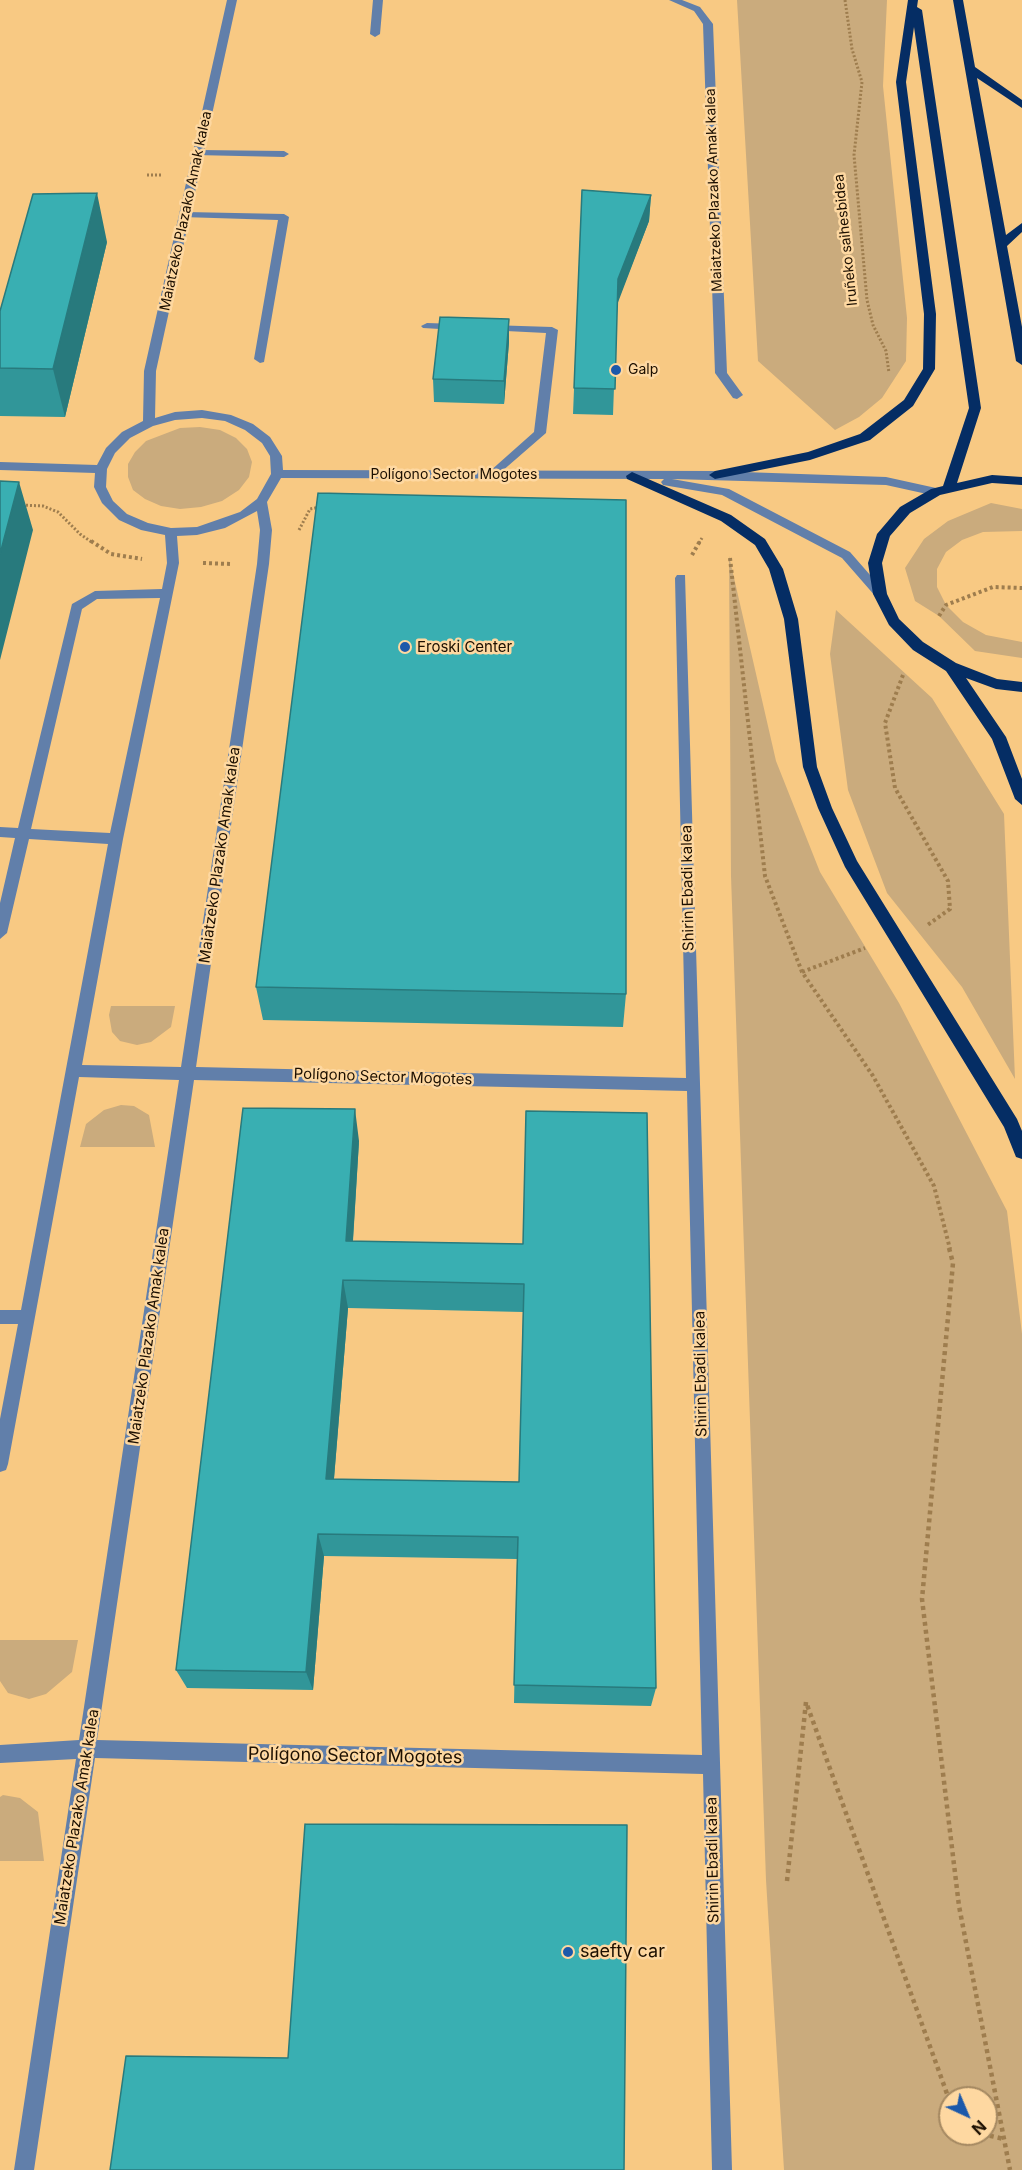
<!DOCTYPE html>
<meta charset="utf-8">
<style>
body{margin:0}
#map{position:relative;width:1022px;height:2170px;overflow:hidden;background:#f8c983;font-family:Inter,sans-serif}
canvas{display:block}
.north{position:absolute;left:938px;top:2086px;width:60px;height:60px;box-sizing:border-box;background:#fed8a1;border:2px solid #a48861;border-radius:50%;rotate:136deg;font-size:16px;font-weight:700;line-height:24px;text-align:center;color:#1c0f00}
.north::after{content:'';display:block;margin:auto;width:21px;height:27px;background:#1c59aa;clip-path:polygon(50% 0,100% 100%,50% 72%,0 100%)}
</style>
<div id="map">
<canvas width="1022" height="2170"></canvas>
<div class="north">N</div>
</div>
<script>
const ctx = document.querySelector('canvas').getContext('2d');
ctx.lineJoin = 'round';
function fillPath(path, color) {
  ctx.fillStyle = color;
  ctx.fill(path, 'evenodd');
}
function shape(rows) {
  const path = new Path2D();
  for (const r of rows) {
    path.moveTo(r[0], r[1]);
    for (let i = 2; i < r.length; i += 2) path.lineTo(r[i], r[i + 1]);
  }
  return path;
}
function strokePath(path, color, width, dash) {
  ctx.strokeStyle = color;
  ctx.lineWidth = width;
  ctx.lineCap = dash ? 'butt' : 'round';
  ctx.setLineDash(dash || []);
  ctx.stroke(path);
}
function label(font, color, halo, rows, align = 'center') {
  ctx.font = font + ' Inter,sans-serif';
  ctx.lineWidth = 5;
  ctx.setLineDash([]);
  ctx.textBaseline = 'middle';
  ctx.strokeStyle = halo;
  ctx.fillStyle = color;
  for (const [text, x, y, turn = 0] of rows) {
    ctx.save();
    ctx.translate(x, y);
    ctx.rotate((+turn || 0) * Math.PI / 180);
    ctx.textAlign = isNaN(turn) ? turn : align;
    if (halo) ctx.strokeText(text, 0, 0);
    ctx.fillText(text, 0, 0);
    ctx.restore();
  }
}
fillPath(shape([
 [737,0,887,0,883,86,907,318,906,361,882,398,859,417,835,430,758,361],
 [200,427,220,430,236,438,247,449,252,462,249,477,239,490,222,501,201,507,180,509,161,506,145,499,133,490,128,477,128,464,135,452,146,441,180,428],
 [991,503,1022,509,1022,531,983,532,962,540,946,552,937,569,937,587,946,605,963,622,986,635,1022,642,1022,658,975,651,939,616,915,601,905,568,924,539,948,521],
 [729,556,776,761,820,872,899,1003,1007,1211,1022,1334,1022,2170,784,2170,766,1880,731,876],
 [950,2098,986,2098,986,2134,950,2134],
 [836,610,932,698,1004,814,1015,1079,962,987,887,893,848,790,830,654],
 [111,1006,175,1006,171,1027,151,1042,137,1045,120,1041,112,1032,109,1015],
 [121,1105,134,1106,149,1115,155,1147,80,1147,86,1124,104,1110],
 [0,1640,78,1640,72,1672,46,1694,29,1699,8,1693,0,1681],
 [3,1795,20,1798,38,1812,44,1861,0,1861,0,1797]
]), '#caab7d');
strokePath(shape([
 [845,0,852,49,862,82,854,155,867,300,873,325,886,351,889,373],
 [147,175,162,175],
 [22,505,43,506,58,512,80,534,93,543],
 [299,530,310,509,320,507],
 [699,543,702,538]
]), '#9e7d4e', 3, [2, 2]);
strokePath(shape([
 [91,541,111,554,142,559],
 [692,555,700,541],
 [730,558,765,876,802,972,873,1076,934,1186,950,1249],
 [203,563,231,564],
 [939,616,946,605,993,587,1022,588],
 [903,675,885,723,895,788,948,881,950,909,926,926],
 [802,972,865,948]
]), '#9e7d4e', 4, [3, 3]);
strokePath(shape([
 [949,1248,953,1263,922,1599,959,1906,1010,2170],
 [787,1881,806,1702,950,2102],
 [982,2134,1004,2139]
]), '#9e7d4e', 4.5, [4, 4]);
fillPath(shape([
 [373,0,383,0,380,34,375,37,370,34,373,0],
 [199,150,284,151,289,154,284,157,195,155,195,151,199,150],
 [186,212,284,214,289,217,264,362,260,363,254,359,278,220,182,217,181,215,186,212],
 [427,323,457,324,463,327,457,330,423,328,421,326,427,323],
 [490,325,552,327,558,330,546,433,493,479,489,478,489,472,534,432,546,333,486,330,486,326,490,325]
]), '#617faa');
fillPath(shape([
 [227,0,237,0,156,371,155,418,175,412,202,410,231,415,253,424,270,437,282,456,283,470,715,471,886,477,936,488,942,492,936,496,886,485,672,479,729,489,850,552,884,591,886,594,880,598,876,597,842,558,722,495,663,485,661,482,664,479,281,478,267,502,272,530,269,564,196,1067,686,1078,675,578,677,575,685,575,732,2170,712,2170,703,1774,95,1758,34,2170,14,2170,76,1759,0,1763,0,1745,79,1740,179,1080,79,1077,8,1464,6,1470,0,1472,0,1419,18,1324,0,1324,0,1310,21,1310,108,844,29,839,7,933,0,939,0,903,15,838,0,837,0,827,18,828,72,604,95,591,162,589,167,563,165,535,141,530,119,520,102,503,94,487,95,473,0,470,0,462,97,465,106,448,122,432,143,421,144,371,227,0],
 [202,418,225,421,245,430,262,443,270,456,271,474,257,499,240,512,197,527,171,528,148,523,127,514,113,501,106,487,107,469,115,453,130,438,153,426,175,420,202,418],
 [257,511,260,530,257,564,181,1067,82,1065,123,839,179,563,177,536,197,535,225,528,257,511],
 [160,598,110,833,31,829,82,609,97,599,160,598],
 [194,1080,687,1091,702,1755,97,1740,194,1080],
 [669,0,682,0,700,7,713,24,727,373,743,395,737,399,733,398,715,373,703,24,694,11,669,0]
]), '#617faa');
fillPath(shape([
 [908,0,918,0,917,7,922,10,981,408,957,483,992,475,1022,477,1022,485,992,483,940,495,910,513,890,536,882,563,887,594,899,619,923,642,956,663,997,679,1022,682,1022,692,996,689,966,678,1006,737,1022,779,1022,805,1015,799,992,739,946,671,913,650,889,625,873,594,868,563,877,534,900,507,931,489,943,486,969,408,914,27,906,82,936,314,935,369,913,406,870,440,810,460,715,479,709,475,715,471,808,452,860,434,904,400,923,369,924,314,896,82,908,0],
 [953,0,963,0,975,67,1022,100,1022,108,977,78,1006,235,1022,223,1022,232,1007,246,1022,327,1022,365,1016,361,953,0],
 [632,472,731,515,765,539,783,569,798,619,817,767,832,808,857,861,1017,1119,1022,1131,1022,1159,1016,1157,1004,1127,845,867,818,808,803,767,784,619,769,569,755,545,721,521,627,479,626,476,632,472]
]), '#052d64');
fillPath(shape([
 [582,190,651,195,649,221,617,303,613,415,573,414],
 [107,242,65,417,0,416,0,311],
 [509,319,509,342,504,404,434,402,433,379],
 [256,987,626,994,623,1027,263,1020],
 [359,1141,353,1241,523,1244,656,1688,651,1706,514,1703,517,1559,324,1556,313,1690,187,1688,176,1670],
 [348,1308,523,1312,519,1482,334,1479]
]), '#319699');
fillPath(shape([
 [97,193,107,242,65,417,53,369],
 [651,195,649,221,617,305,618,279],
 [509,319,509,342,504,404,504,381],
 [19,482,33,530,0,660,0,554],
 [355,1109,359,1141,351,1270,346,1241],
 [343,1280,348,1308,332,1502,326,1479],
 [318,1534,324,1556,313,1690,306,1672]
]), '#287a7d');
const building = shape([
 [582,190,651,195,618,279,615,389,574,388,582,190],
 [97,193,53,369,0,368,0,311,33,194,97,193],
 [440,317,509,319,504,381,433,379,440,317],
 [0,481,19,482,0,554,0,481],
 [318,493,626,500,626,994,256,987,318,493],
 [243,1108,355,1109,346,1241,523,1244,526,1111,647,1113,656,1688,514,1685,518,1537,318,1534,306,1672,176,1670,243,1108],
 [343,1280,524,1284,519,1482,326,1479,343,1280],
 [305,1824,627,1825,624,2170,110,2170,126,2056,288,2058,305,1824]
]);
fillPath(building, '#39afb2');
strokePath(building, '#287a7d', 1.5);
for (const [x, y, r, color] of [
 [616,370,6,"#1c59aa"],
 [405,647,6,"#1c59aa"],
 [568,1952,6,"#1c59aa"]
]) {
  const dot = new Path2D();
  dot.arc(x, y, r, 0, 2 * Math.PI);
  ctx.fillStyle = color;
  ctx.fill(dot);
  strokePath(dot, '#fed8a1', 2);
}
label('14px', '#1c0f00', '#fed8a1', [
 ["Maiatzeko Plazako Amak kalea",714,190,-92],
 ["Maiatzeko Plazako Amak kalea",186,211,-78],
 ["Iruñeko saihesbidea",846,240,-96],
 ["Polígono Sector Mogotes",454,475]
]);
label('14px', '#1c0f00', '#fed8a1', [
 ["Galp",628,370]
], 'left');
label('15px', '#1c0f00', '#fed8a1', [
 ["Eroski Center",417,647]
], 'left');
label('15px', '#1c0f00', '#fed8a1', [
 ["Maiatzeko Plazako Amak kalea",220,855,-82],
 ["Shirin Ebadi kalea",688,888,-91],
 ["Polígono Sector Mogotes",383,1077,2],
 ["Maiatzeko Plazako Amak kalea",149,1336,-82],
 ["Shirin Ebadi kalea",701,1374,-91],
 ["Maiatzeko Plazako Amak kalea",77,1817,-81],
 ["Shirin Ebadi kalea",713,1860,-91]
]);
label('18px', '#1c0f00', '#fed8a1', [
 ["Polígono Sector Mogotes",355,1756,1]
]);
label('18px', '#1c0f00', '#fed8a1', [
 ["saefty car",580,1952]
], 'left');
</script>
